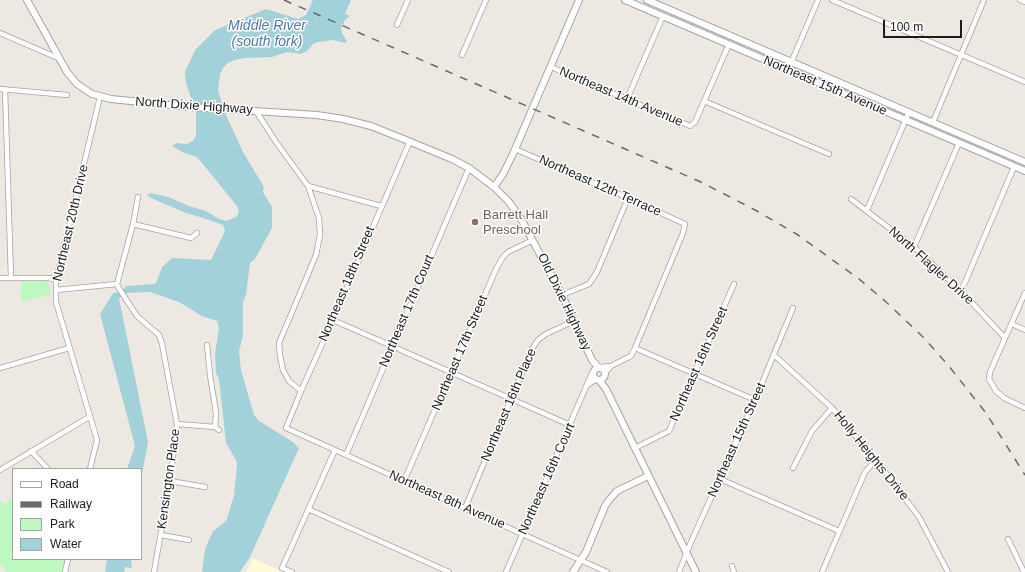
<!DOCTYPE html>
<style>
body{margin:0}
#map{position:relative;width:1025px;height:572px;overflow:hidden;background:#ede9e2;font-family:Arial,sans-serif}
canvas{display:block}
.legend{position:absolute;left:12px;top:468px;width:130px;height:92px;box-sizing:border-box;background:#fff;border:1px solid #a4a4a4;margin:0;padding:5px 7px;list-style:none;font-size:12px;color:#1c1c1c}
.legend li{display:flex;align-items:center;gap:8px;height:20px}
.legend b{width:20px;border:1px solid #a4a4a4}
.scale{position:absolute;left:883px;top:20px;width:79px;height:18px;box-sizing:border-box;border:2px solid #1c1c1c;border-top:0;padding-left:5px;font-size:12px;line-height:14px;white-space:nowrap;color:#1c1c1c;-webkit-text-stroke:3px #fff;paint-order:stroke}
</style>
<div id="map">
<canvas width="1025" height="572"></canvas>
<ul class="legend">
<li><b style="height:5px;background:#fff"></b>Road</li>
<li><b style="height:5px;background:#6a6a6a"></b>Railway</li>
<li><b style="height:11px;background:#bff7c0"></b>Park</li>
<li><b style="height:11px;background:#a3d1d9"></b>Water</li>
</ul>
<div class="scale">100 m</div>
</div>
<script>
const ctx = document.querySelector('canvas').getContext('2d');
ctx.lineJoin = 'round';
function fillPath(path, color) {
  ctx.fillStyle = color;
  ctx.fill(path, 'evenodd');
}
function shape(rows) {
  const path = new Path2D();
  for (const r of rows) {
    if (r.length === 3) {
      path.moveTo(r[0] + r[2], r[1]);
      path.arc(r[0], r[1], r[2], 0, 2 * Math.PI);
      continue;
    }
    path.moveTo(r[0], r[1]);
    for (let i = 2; i < r.length; i += 2) path.lineTo(r[i], r[i + 1]);
  }
  return path;
}
function strokePath(path, color, width, dash) {
  ctx.strokeStyle = color;
  ctx.lineWidth = width;
  ctx.lineCap = dash ? 'butt' : 'round';
  ctx.setLineDash(dash || []);
  ctx.stroke(path);
}
function label(font, color, halo, rows, align = 'center') {
  ctx.font = font + ' Arial,sans-serif';
  ctx.lineWidth = 3;
  ctx.setLineDash([]);
  ctx.textBaseline = 'middle';
  ctx.strokeStyle = halo;
  ctx.fillStyle = color;
  for (const [text, x, y, turn = 0] of rows) {
    ctx.save();
    ctx.translate(x, y);
    ctx.rotate((+turn || 0) * Math.PI / 180);
    ctx.textAlign = isNaN(turn) ? turn : align;
    if (halo) ctx.strokeText(text, 0, 0);
    ctx.fillText(text, 0, 0);
    ctx.restore();
  }
}
fillPath(shape([
 [253,558,282,572,246,572]
]), '#fdfbda');
fillPath(shape([
 [21,281,47,281,50,288,50,295,21,302],
 [13,496,13,559,65,559,62,572,7,572,0,564,0,500,5,504]
]), '#bff7c0');
fillPath(shape([
 [313,0,351,0,345,14,350,16,345,20,341,28,342,33,347,41,345,43,333,40,318,42,313,44,307,51,301,54,287,52,272,57,245,58,234,60,228,63,223,68,220,74,218,91,227,117,243,152,264,187,263,192,272,207,272,228,255,259,250,263,246,295,243,302,243,336,239,351,241,370,254,415,259,421,293,442,299,448,250,557,240,572,202,572,205,549,213,531,226,521,229,512,234,496,237,465,236,460,226,443,219,379,216,373,215,354,219,328,217,321,202,316,179,302,150,292,127,293,119,298,148,442,141,479,141,469,127,469,135,446,134,442,100,314,112,295,114,292,116,293,124,289,126,286,154,284,156,283,162,267,172,258,211,260,225,231,223,225,200,217,186,213,151,198,147,195,150,193,168,197,189,206,206,211,217,218,226,221,236,217,239,212,237,206,197,157,184,153,172,146,176,143,187,144,193,141,196,136,196,113,186,83,185,72,195,50,215,30,266,9,298,19,306,15],
 [107,559,131,559,132,568,125,567,124,572,105,572]
]), '#a3d1d9');
const minor = shape([
 [832,0,1025,82],
 [1020,0,1025,2],
 [397,25,408,0],
 [0,33,58,58],
 [462,55,486,0],
 [551,67,690,126,695,122,729,44],
 [788,70,818,0],
 [0,89,67,95],
 [5,89,11,278],
 [627,99,663,16],
 [704,101,829,154],
 [256,111,276,142,308,186,319,218,320,235,316,255,279,343,280,356,283,370,289,381,301,391],
 [933,122,984,0],
 [410,141,333,320,301,391,286,428,607,572],
 [515,149,628,198,685,224,683,233,635,348,631,356,611,366,600,367],
 [308,186,381,206],
 [851,199,914,247,961,291,1005,338],
 [867,210,909,112],
 [133,224,191,238,197,233],
 [914,247,959,143],
 [0,278,49,278,56,280],
 [117,284,118,287,137,316,159,335,162,344,177,424,170,481,154,572],
 [117,284,133,224,138,197],
 [56,290,117,284],
 [961,291,966,280,1014,167],
 [1025,293,990,372,989,379,996,391,1004,398,1025,408],
 [562,295,589,284,597,272,628,198],
 [333,320,570,425],
 [1012,324,1025,330],
 [207,345,210,375,216,413,215,427],
 [635,348,755,400],
 [774,355,832,408,876,460,919,517,948,572],
 [0,368,69,348],
 [605,373,611,366],
 [588,385,596,379],
 [177,424,215,427,219,430],
 [635,448,669,431,734,284],
 [31,451,48,469],
 [346,455,469,168],
 [793,468,812,431,832,408],
 [90,469,97,440,56,302,56,280,100,97],
 [0,470,89,417],
 [720,479,839,531],
 [170,481,205,487],
 [404,481,497,267,503,257,508,252,533,240],
 [465,508,532,349,538,340,546,334,574,321],
 [308,509,449,572],
 [161,535,189,540],
 [1008,539,1024,572],
 [732,566,734,572],
 [65,572,68,559],
 [292,572,282,568,335,450],
 [506,572,592,373],
 [679,572,691,542,755,400,793,308],
 [822,572,865,472,876,460]
]);
const tertiary = shape([
 [27,0,67,72,77,84,92,94,111,99,191,107,317,115,343,119,371,126,401,138,452,159,469,168,494,187,509,202,521,219,562,295,592,360,598,367],
 [625,0,1025,171],
 [647,0,1025,162],
 [494,187,503,174,513,154,579,0],
 [599,374,6],
 [599,380,606,389,696,572],
 [573,572,586,552,605,506,609,500,617,491,648,476]
]);
strokePath(minor, '#a3a3a3', 6);
strokePath(tertiary, '#a3a3a3', 8);
strokePath(minor, '#fff', 4.5);
strokePath(tertiary, '#fff', 6);
strokePath(shape([
 [284,0,703,183,757,211,798,235,859,279,885,301,923,337,948,365,986,413,1025,475]
]), '#6a6a6a', 1.5, [8, 8]);
for (const [x, y, r, color] of [
 [475,222,4,"#8d6e63"]
]) {
  const dot = new Path2D();
  dot.arc(x, y, r, 0, 2 * Math.PI);
  ctx.fillStyle = color;
  ctx.fill(dot);
  strokePath(dot, '#fff', 1.5);
}
label('13px', '#1c1c1c', '#fff', [
 ["Northeast 15th Avenue",825,86,23],
 ["Northeast 14th Avenue",621,97,23],
 ["North Dixie Highway",194,106,4],
 ["Northeast 12th Terrace",600,186,24],
 ["Northeast 20th Drive",71,223,-77],
 ["North Flagler Drive",931,266,42],
 ["Northeast 18th Street",347,284,-67],
 ["Old Dixie Highway",564,302,64],
 ["Northeast 17th Court",407,311,-67],
 ["Northeast 17th Street",460,353,-67],
 ["Northeast 16th Street",699,364,-66],
 ["Northeast 16th Place",509,405,-67],
 ["Northeast 15th Street",737,440,-66],
 ["Holly Heights Drive",871,456,51],
 ["Kensington Place",169,479,-82],
 ["Northeast 16th Court",547,479,-66],
 ["Northeast 8th Avenue",447,500,24]
]);
label('13px', '#785e54', '#fff', [
 ["Barrett Hall",483,215],
 ["Preschool",483,230]
], 'left');
label('italic 14px', '#4a7aa0', '#fff', [
 ["Middle River",267,26],
 ["(south fork)",267,42]
]);
</script>
